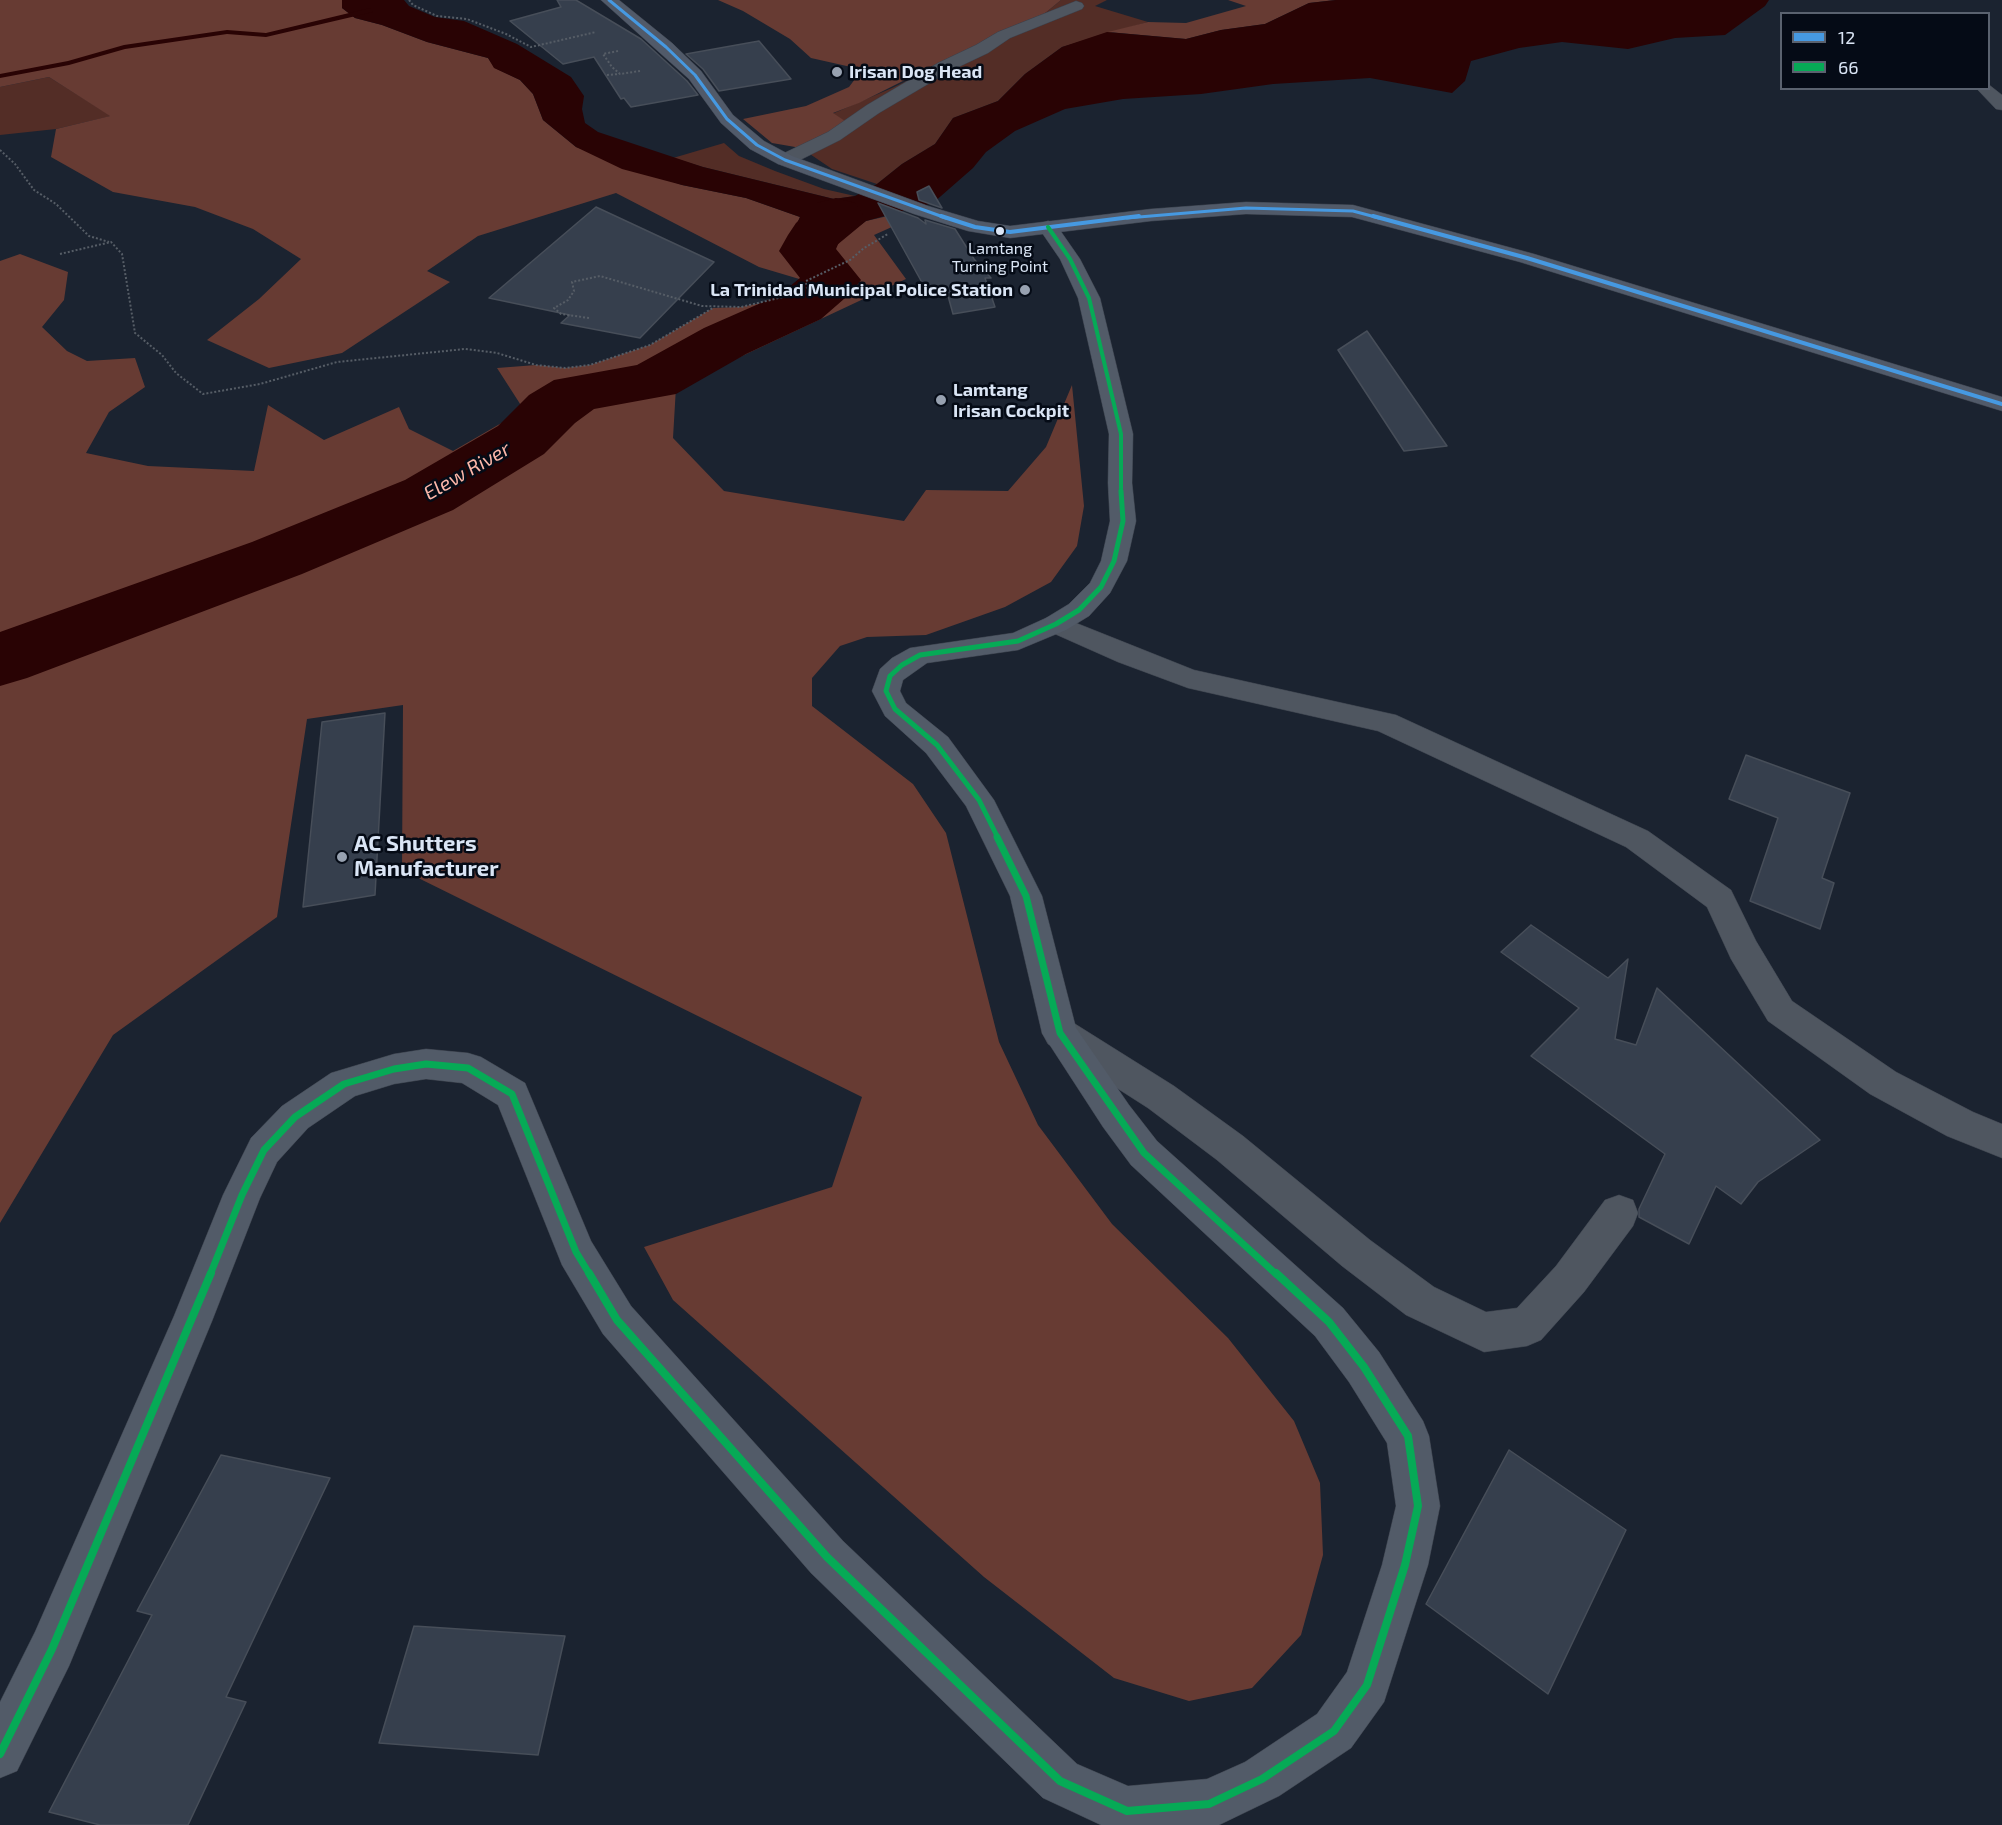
<!DOCTYPE html>
<style>
body{margin:0}
#map{position:relative;width:2002px;height:1825px;overflow:hidden;background:#1b2330;font-family:"Exo 2",sans-serif}
canvas{display:block}
.legend{position:absolute;left:1780px;top:12px;width:210px;height:78px;box-sizing:border-box;background:#050b16;border:2px solid #5a626f;margin:0;padding:8px 10px;list-style:none;font-size:18px;color:#dae5f5}
.legend li{display:flex;align-items:center;gap:12px;height:30px}
.legend b{width:30px;border:2px solid #5a626f}
</style>
<div id="map">
<canvas width="2002" height="1825"></canvas>
<ul class="legend">
<li><b style="height:8px;background:#4699e1"></b>12</li>
<li><b style="height:8px;background:#06aa56"></b>66</li>
</ul>
</div>
<script>
const ctx = document.querySelector('canvas').getContext('2d');
ctx.lineJoin = 'round';
function fillPath(path, color) {
  ctx.fillStyle = color;
  ctx.fill(path, 'evenodd');
}
function shape(rows) {
  const path = new Path2D();
  for (const r of rows) {
    path.moveTo(r[0], r[1]);
    for (let i = 2; i < r.length; i += 2) path.lineTo(r[i], r[i + 1]);
  }
  return path;
}
function strokePath(path, color, width, dash) {
  ctx.strokeStyle = color;
  ctx.lineWidth = width;
  ctx.lineCap = dash ? 'butt' : 'round';
  ctx.setLineDash(dash || []);
  ctx.stroke(path);
}
function label(font, color, halo, rows, align = 'center') {
  ctx.font = font + ' "Exo 2",sans-serif';
  ctx.lineWidth = 5;
  ctx.setLineDash([]);
  ctx.textBaseline = 'middle';
  ctx.strokeStyle = halo;
  ctx.fillStyle = color;
  for (const [text, x, y, turn = 0] of rows) {
    ctx.save();
    ctx.translate(x, y);
    ctx.rotate((+turn || 0) * Math.PI / 180);
    ctx.textAlign = isNaN(turn) ? turn : align;
    if (halo) ctx.strokeText(text, 0, 0);
    ctx.fillText(text, 0, 0);
    ctx.restore();
  }
}
fillPath(shape([
 [1061,0,1107,0,1095,6,1148,22,1062,47,1025,74,998,101,953,118,935,144,902,164,877,184,832,169,801,148,844,121,832,114,892,88,1044,14],
 [49,77,111,116,56,129,0,135,0,87],
 [724,143,739,156,775,171,824,189,855,196,834,199,703,167,673,158]
]), '#532d26');
fillPath(shape([
 [0,0,342,0,342,8,355,18,382,25,427,42,488,58,495,68,520,80,533,94,543,120,576,147,682,185,746,198,800,217,790,239,852,231,866,221,901,213,919,218,903,222,874,235,906,279,676,387,673,438,724,491,904,521,926,490,1008,491,1046,447,1072,385,1084,506,1077,546,1051,582,1005,607,926,635,867,637,840,646,812,678,812,706,913,784,946,833,999,1042,1038,1125,1112,1224,1228,1338,1294,1421,1320,1483,1323,1555,1301,1635,1252,1688,1189,1701,1114,1678,984,1577,673,1300,644,1247,832,1187,862,1097,402,870,403,705,307,719,277,917,113,1035,0,1223,0,261,20,254,68,272,64,300,42,327,67,351,87,361,135,358,145,387,109,412,86,453,148,466,254,471,268,405,324,440,399,407,409,429,453,451,524,410,497,368,536,365,565,368,590,365,650,345,713,308,741,307,780,299,800,293,807,288,806,281,759,267,616,193,478,236,427,271,450,282,342,353,269,368,207,340,259,299,301,259,253,229,195,207,113,192,51,157,56,129,110,116,49,77,0,87],
 [718,0,1061,0,1044,14,977,47,935,65,859,103,833,113,845,121,830,134,801,148,772,143,743,119,806,106,849,87,858,75,851,67,811,58,790,39,743,11],
 [1228,0,1335,0,1309,3,1265,24,1221,30,1186,39,1108,32,1148,22,1186,23,1246,6]
]), '#673b33');
fillPath(shape([
 [342,0,404,0,409,6,435,17,464,21,517,44,571,77,584,96,582,109,585,123,598,132,703,167,834,199,855,196,877,184,902,164,935,144,953,118,998,101,1025,74,1062,47,1107,32,1186,39,1221,30,1265,24,1309,3,1336,0,1769,0,1765,6,1725,35,1675,38,1628,49,1562,42,1519,48,1471,61,1465,81,1452,93,1370,78,1273,84,1201,94,1123,99,1065,109,1015,131,986,152,973,168,933,203,866,221,837,245,790,239,800,217,746,198,682,185,622,169,576,147,543,120,533,94,520,80,494,68,488,58,427,42,382,25,355,18,342,8]
]), '#290304');
fillPath(shape([
 [370,8,373,12,266,37,227,34,125,49,69,65,0,78,0,74,68,61,124,45,227,30,266,33,370,8]
]), '#290304');
fillPath(shape([
 [836,198,855,203,863,214,839,242,836,249,861,280,852,292,821,319,746,354,676,394,594,409,575,423,544,454,453,510,302,574,27,678,0,686,0,632,252,542,405,480,498,426,529,395,554,380,637,365,704,328,779,295,800,278,779,251,788,235,796,223,817,203,836,198]
]), '#290304');
const building = shape([
 [557,0,576,0,641,39,687,81,698,95,631,107,624,98,621,99,594,57,563,64,510,21,561,7,557,0],
 [759,41,791,79,719,91,703,69,686,54,759,41],
 [929,186,942,208,919,200,917,192,929,186],
 [878,203,918,218,926,224,925,220,955,229,974,259,991,278,985,278,995,307,953,314,945,285,925,288,878,203],
 [596,207,714,262,640,338,561,323,570,315,489,298,596,207],
 [1367,331,1447,446,1404,451,1338,350,1367,331],
 [385,713,375,895,303,907,322,722,385,713],
 [1746,755,1850,793,1822,878,1834,883,1820,929,1750,901,1778,818,1729,799,1746,755],
 [1531,925,1608,978,1628,959,1615,1039,1636,1045,1657,988,1820,1140,1758,1182,1741,1204,1716,1186,1689,1244,1639,1217,1639,1209,1665,1154,1531,1056,1579,1008,1501,952,1531,925],
 [1509,1450,1626,1530,1548,1694,1426,1604,1509,1450],
 [221,1455,330,1478,226,1697,246,1702,188,1825,100,1825,49,1812,152,1615,137,1611,221,1455],
 [414,1626,565,1636,538,1755,379,1743,414,1626]
]);
fillPath(building, '#363f4d');
strokePath(building, '#474e59', 1.5);
const minor = shape([
 [1076,1,1082,3,1084,6,1082,9,1010,38,988,53,950,71,879,113,840,140,792,164,778,164,776,160,778,156,828,132,867,105,938,63,976,45,998,32,1076,1],
 [1988,84,2002,95,2002,110,1996,109,1976,88,1988,88,1988,84],
 [1056,615,1194,670,1396,715,1648,831,1731,890,1756,941,1792,1001,1896,1072,1973,1112,2002,1124,2002,1158,1947,1136,1870,1094,1768,1021,1731,959,1707,907,1626,847,1378,731,1188,688,1118,662,1046,630,1042,624,1046,618,1056,615],
 [1060,1018,1072,1022,1174,1086,1243,1136,1370,1240,1434,1287,1486,1312,1517,1308,1556,1266,1605,1200,1619,1195,1633,1200,1638,1213,1633,1226,1584,1292,1541,1340,1527,1346,1484,1352,1406,1315,1342,1266,1217,1160,1148,1108,1048,1044,1042,1033,1048,1022,1060,1018]
]);
const major = shape([
 [1048,221,1055,223,1080,259,1100,298,1133,434,1132,483,1136,521,1127,561,1110,593,1089,616,1066,630,1018,650,927,663,903,680,900,691,906,703,948,737,994,800,1042,896,1076,1028,1129,1105,1157,1141,1343,1308,1379,1352,1423,1421,1429,1436,1440,1506,1428,1565,1384,1702,1351,1748,1279,1796,1219,1825,1101,1825,1043,1798,811,1573,603,1334,562,1265,498,1105,462,1083,426,1079,394,1084,355,1096,308,1128,277,1162,260,1198,212,1321,69,1666,17,1771,0,1778,0,1702,35,1632,174,1316,223,1195,251,1138,282,1106,331,1073,394,1054,426,1049,468,1053,481,1057,525,1083,591,1241,631,1306,843,1541,1077,1764,1128,1786,1207,1779,1245,1762,1317,1714,1347,1672,1382,1565,1396,1506,1387,1443,1349,1382,1315,1336,1131,1165,1103,1127,1042,1033,1010,896,966,806,926,753,885,716,872,691,880,669,892,658,910,648,1013,633,1046,618,1069,604,1090,583,1101,561,1110,521,1108,483,1109,434,1078,298,1060,259,1038,227,1041,223,1048,221]
]);
const highway = shape([
 [601,0,619,0,672,43,701,71,733,115,764,141,792,156,928,206,978,221,1010,226,1151,209,1246,202,1353,205,1534,254,2002,397,2002,411,1520,262,1352,217,1246,214,1151,221,1010,238,968,231,914,214,778,164,750,149,721,123,689,79,601,0]
]);
strokePath(minor, '#3a404b', 1);
strokePath(major, '#3a404b', 1);
strokePath(highway, '#3a404b', 1);
strokePath(shape([
 [409,0,413,5,437,16,467,19,506,34,531,47,596,32],
 [618,51,603,54,612,67,620,74,640,71],
 [607,75,619,74],
 [0,150,15,164,34,190,56,204,89,236,109,242],
 [60,254,111,242,122,254,135,333,162,355,176,373,203,394,260,384,337,362,465,349,497,353,536,365,565,368,590,365,650,345,713,308],
 [589,318,561,314,554,308,568,300,574,291,572,282,600,276,702,306,741,307,800,293,807,288,806,281,850,260,864,248,888,234]
]), '#565d66', 2, [2, 2]);
fillPath(minor, '#4f5660');
fillPath(major, '#525b68');
fillPath(highway, '#515a69');
strokePath(shape([
 [609,0,666,47,695,75,727,119,757,145,785,160,946,218],
 [1127,218,1246,208,1353,211,1379,218]
]), '#4699e1', 3);
strokePath(shape([
 [941,216,975,227,1010,232,1139,216],
 [1373,216,1527,258,2002,404]
]), '#4699e1', 4);
strokePath(shape([
 [1048,227,1070,259,1089,298,1121,434,1121,492]
]), '#06aa56', 4);
strokePath(shape([
 [998,838,979,800,937,745,895,709,886,691,890,676,902,665,920,655,1018,641,1056,624,1079,610,1101,587,1114,561,1123,521,1121,491]
]), '#06aa56', 5);
strokePath(shape([
 [997,837,1026,896,1060,1033,1144,1153,1277,1275],
 [210,1275,242,1195,264,1150,295,1117,344,1084,394,1069,426,1064,468,1068,512,1094,576,1252,590,1275]
]), '#06aa56', 7);
strokePath(shape([
 [589,1273,617,1320,827,1557,1060,1781,1127,1811,1209,1804,1262,1779,1334,1731,1367,1685,1405,1565,1418,1506,1408,1436,1364,1367,1329,1322,1276,1273],
 [0,1754,52,1649,211,1273]
]), '#06aa56', 8);
for (const [x, y, r, color] of [
 [837,72,6,"#97a1b0"],
 [1000,231,5,"#dae5f5"],
 [1025,290,6,"#97a1b0"],
 [941,400,6,"#97a1b0"],
 [342,857,6,"#97a1b0"]
]) {
  const dot = new Path2D();
  dot.arc(x, y, r, 0, 2 * Math.PI);
  ctx.fillStyle = color;
  ctx.fill(dot);
  strokePath(dot, '#050b16', 2);
}
label('16px', '#dae5f5', '#050b16', [
 ["Lamtang",1000,249],
 ["Turning Point",1000,267]
]);
label('bold 18px', '#dae5f5', '#050b16', [
 ["Irisan Dog Head",849,72],
 ["La Trinidad Municipal Police Station",1013,290,"right"],
 ["Lamtang",953,390],
 ["Irisan Cockpit",953,411]
], 'left');
label('italic 20px', '#fdb7a9', '#050b16', [
 ["Elew River",467,471,-30]
]);
label('bold 22px', '#dae5f5', '#050b16', [
 ["AC Shutters",354,844],
 ["Manufacturer",354,869]
], 'left');
</script>
